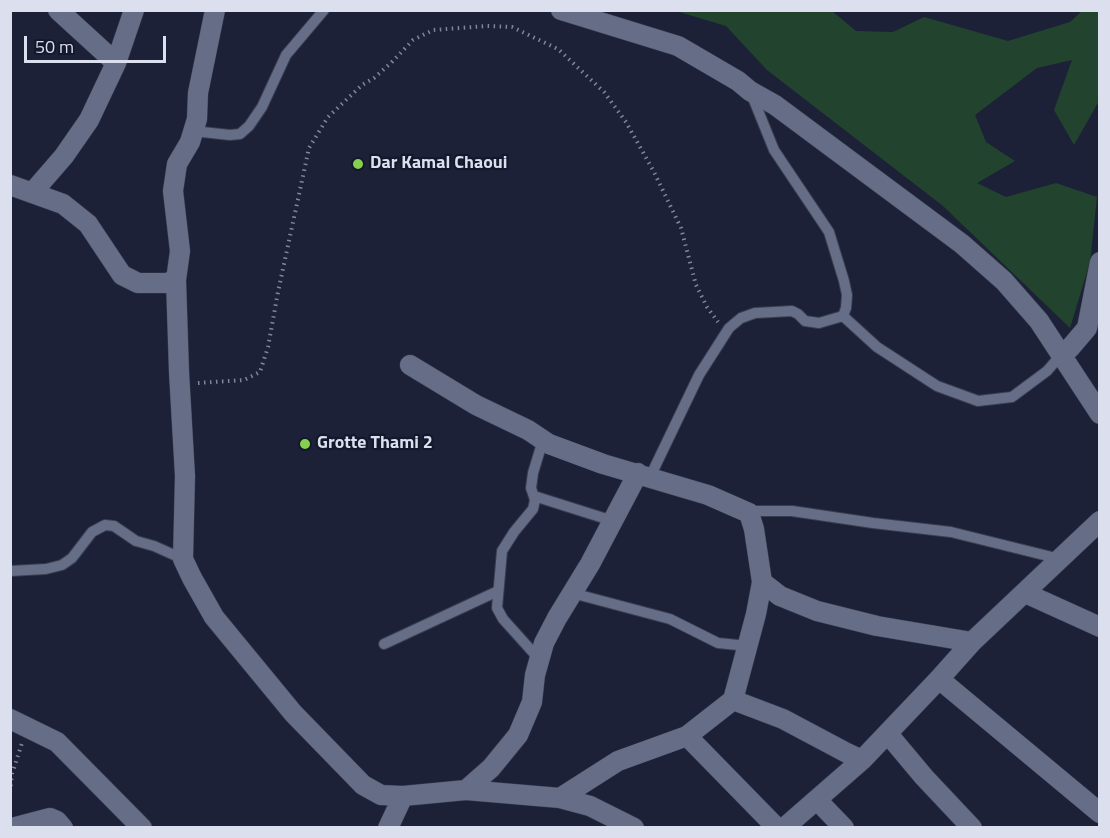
<!DOCTYPE html>
<style>
body{margin:0}
#map{position:relative;width:1110px;height:838px;overflow:hidden;background:#1c2137;font-family:"Titillium Web",sans-serif}
canvas{display:block}
.frame{position:absolute;inset:0;border:12px solid #dbdfee;pointer-events:none}
.scale{position:absolute;left:24px;top:36px;width:142px;height:27px;box-sizing:border-box;border:3px solid #dbdfee;border-top:0;padding-left:8px;font-size:18px;line-height:21px;white-space:nowrap;color:#dbdfee;-webkit-text-stroke:4px #13182c;paint-order:stroke}
</style>
<div id="map">
<canvas width="1110" height="838"></canvas>
<div class="frame"></div>
<div class="scale">50 m</div>
</div>
<script>
const ctx = document.querySelector('canvas').getContext('2d');
ctx.lineJoin = 'round';
function fillPath(path, color) {
  ctx.fillStyle = color;
  ctx.fill(path, 'evenodd');
}
function shape(rows) {
  const path = new Path2D();
  for (const r of rows) {
    path.moveTo(r[0], r[1]);
    for (let i = 2; i < r.length; i += 2) path.lineTo(r[i], r[i + 1]);
  }
  return path;
}
function strokePath(path, color, width, dash) {
  ctx.strokeStyle = color;
  ctx.lineWidth = width;
  ctx.lineCap = dash ? 'butt' : 'round';
  ctx.setLineDash(dash || []);
  ctx.stroke(path);
}
function label(font, color, halo, rows, align = 'center') {
  ctx.font = font + ' "Titillium Web",sans-serif';
  ctx.lineWidth = 4.5;
  ctx.setLineDash([]);
  ctx.textBaseline = 'middle';
  ctx.strokeStyle = halo;
  ctx.fillStyle = color;
  for (const [text, x, y, turn = 0] of rows) {
    ctx.save();
    ctx.translate(x, y);
    ctx.rotate((+turn || 0) * Math.PI / 180);
    ctx.textAlign = isNaN(turn) ? turn : align;
    if (halo) ctx.strokeText(text, 0, 0);
    ctx.fillText(text, 0, 0);
    ctx.restore();
  }
}
fillPath(shape([
 [676,11,832,11,856,31,893,32,924,17,1008,41,1070,22,1082,11,1099,11,1099,101,1074,145,1054,110,1072,60,1037,68,975,115,986,142,1015,161,977,183,1006,197,1056,183,1097,197,1090,262,1070,328,943,206,767,70,726,26]
]), '#22442e');
const service = shape([
 [193,131,230,135,240,134,249,126,262,107,286,55,324,10],
 [843,316,877,347,937,386,978,401,1012,397,1047,371,1061,355],
 [650,477,699,375,729,328,741,318,755,313,792,311,798,314,805,321,819,323,843,316,846,308,847,295,844,281,829,232,774,150,751,93],
 [534,496,613,521],
 [749,513,757,511,792,511,873,523,951,532,1060,559],
 [10,571,46,569,62,565,72,558,92,532,105,525,114,526,136,541,154,546,183,559],
 [572,593,670,619,718,643,748,646],
 [384,644,498,591],
 [539,659,503,619,497,608,502,551,514,532,533,509,535,500,531,488,533,473,543,440]
]);
const minor = shape([
 [58,10,116,63],
 [215,10,198,93,197,119,190,142,177,164,173,191,180,251,176,280,179,372,185,476,183,559,192,578,214,617,293,713,363,785,381,795,403,796,466,790,560,798,590,806,634,828],
 [561,10,678,46,738,81,750,91,775,105,962,244,1004,281,1039,321,1100,414],
 [10,185,63,204,88,224,122,275,138,283,166,283,176,280],
 [32,193,64,156,89,120,116,63,134,10],
 [1061,355,1070,348,1087,328,1100,262],
 [410,365,476,405,528,430,549,444,603,464,708,495,749,513,754,529,762,582,780,596,817,611,877,626,972,642],
 [762,582,756,614,733,700,783,719,847,753,862,760],
 [1025,593,1100,627],
 [939,679,1100,813],
 [733,700,687,736,777,828],
 [10,719,57,742,142,828],
 [888,734,924,777,972,828],
 [466,790,491,768,518,735,532,702,535,675,544,643,557,618,590,564,638,473],
 [560,798,618,761,687,736],
 [817,800,844,828],
 [12,828,50,818,57,821,63,828],
 [388,828,403,796],
 [784,828,862,760,939,679,972,642,1100,521]
]);
strokePath(service, '#3a3d50', 12);
strokePath(minor, '#3a3d50', 21);
strokePath(shape([
 [198,383,244,380,260,372,268,347,278,292,309,148,328,117,362,85,374,78,391,63,413,40,433,30,487,26,512,27,558,49,604,92,626,122,654,172,681,228,696,285,707,307,718,322],
 [10,792,12,774,22,743]
]), '#818698', 4, [1.5, 4.5]);
strokePath(service, '#656d87', 10);
strokePath(minor, '#656d87', 20);
for (const [x, y, r, color] of [
 [358,164,6,"#84d04e"],
 [305,444,6,"#84d04e"]
]) {
  const dot = new Path2D();
  dot.arc(x, y, r, 0, 2 * Math.PI);
  ctx.fillStyle = color;
  ctx.fill(dot);
  strokePath(dot, '#13182c', 2);
}
label('bold 18px', '#dbdfee', '#13182c', [
 ["Dar Kamal Chaoui",370,164],
 ["Grotte Thami 2",317,444]
], 'left');
</script>
